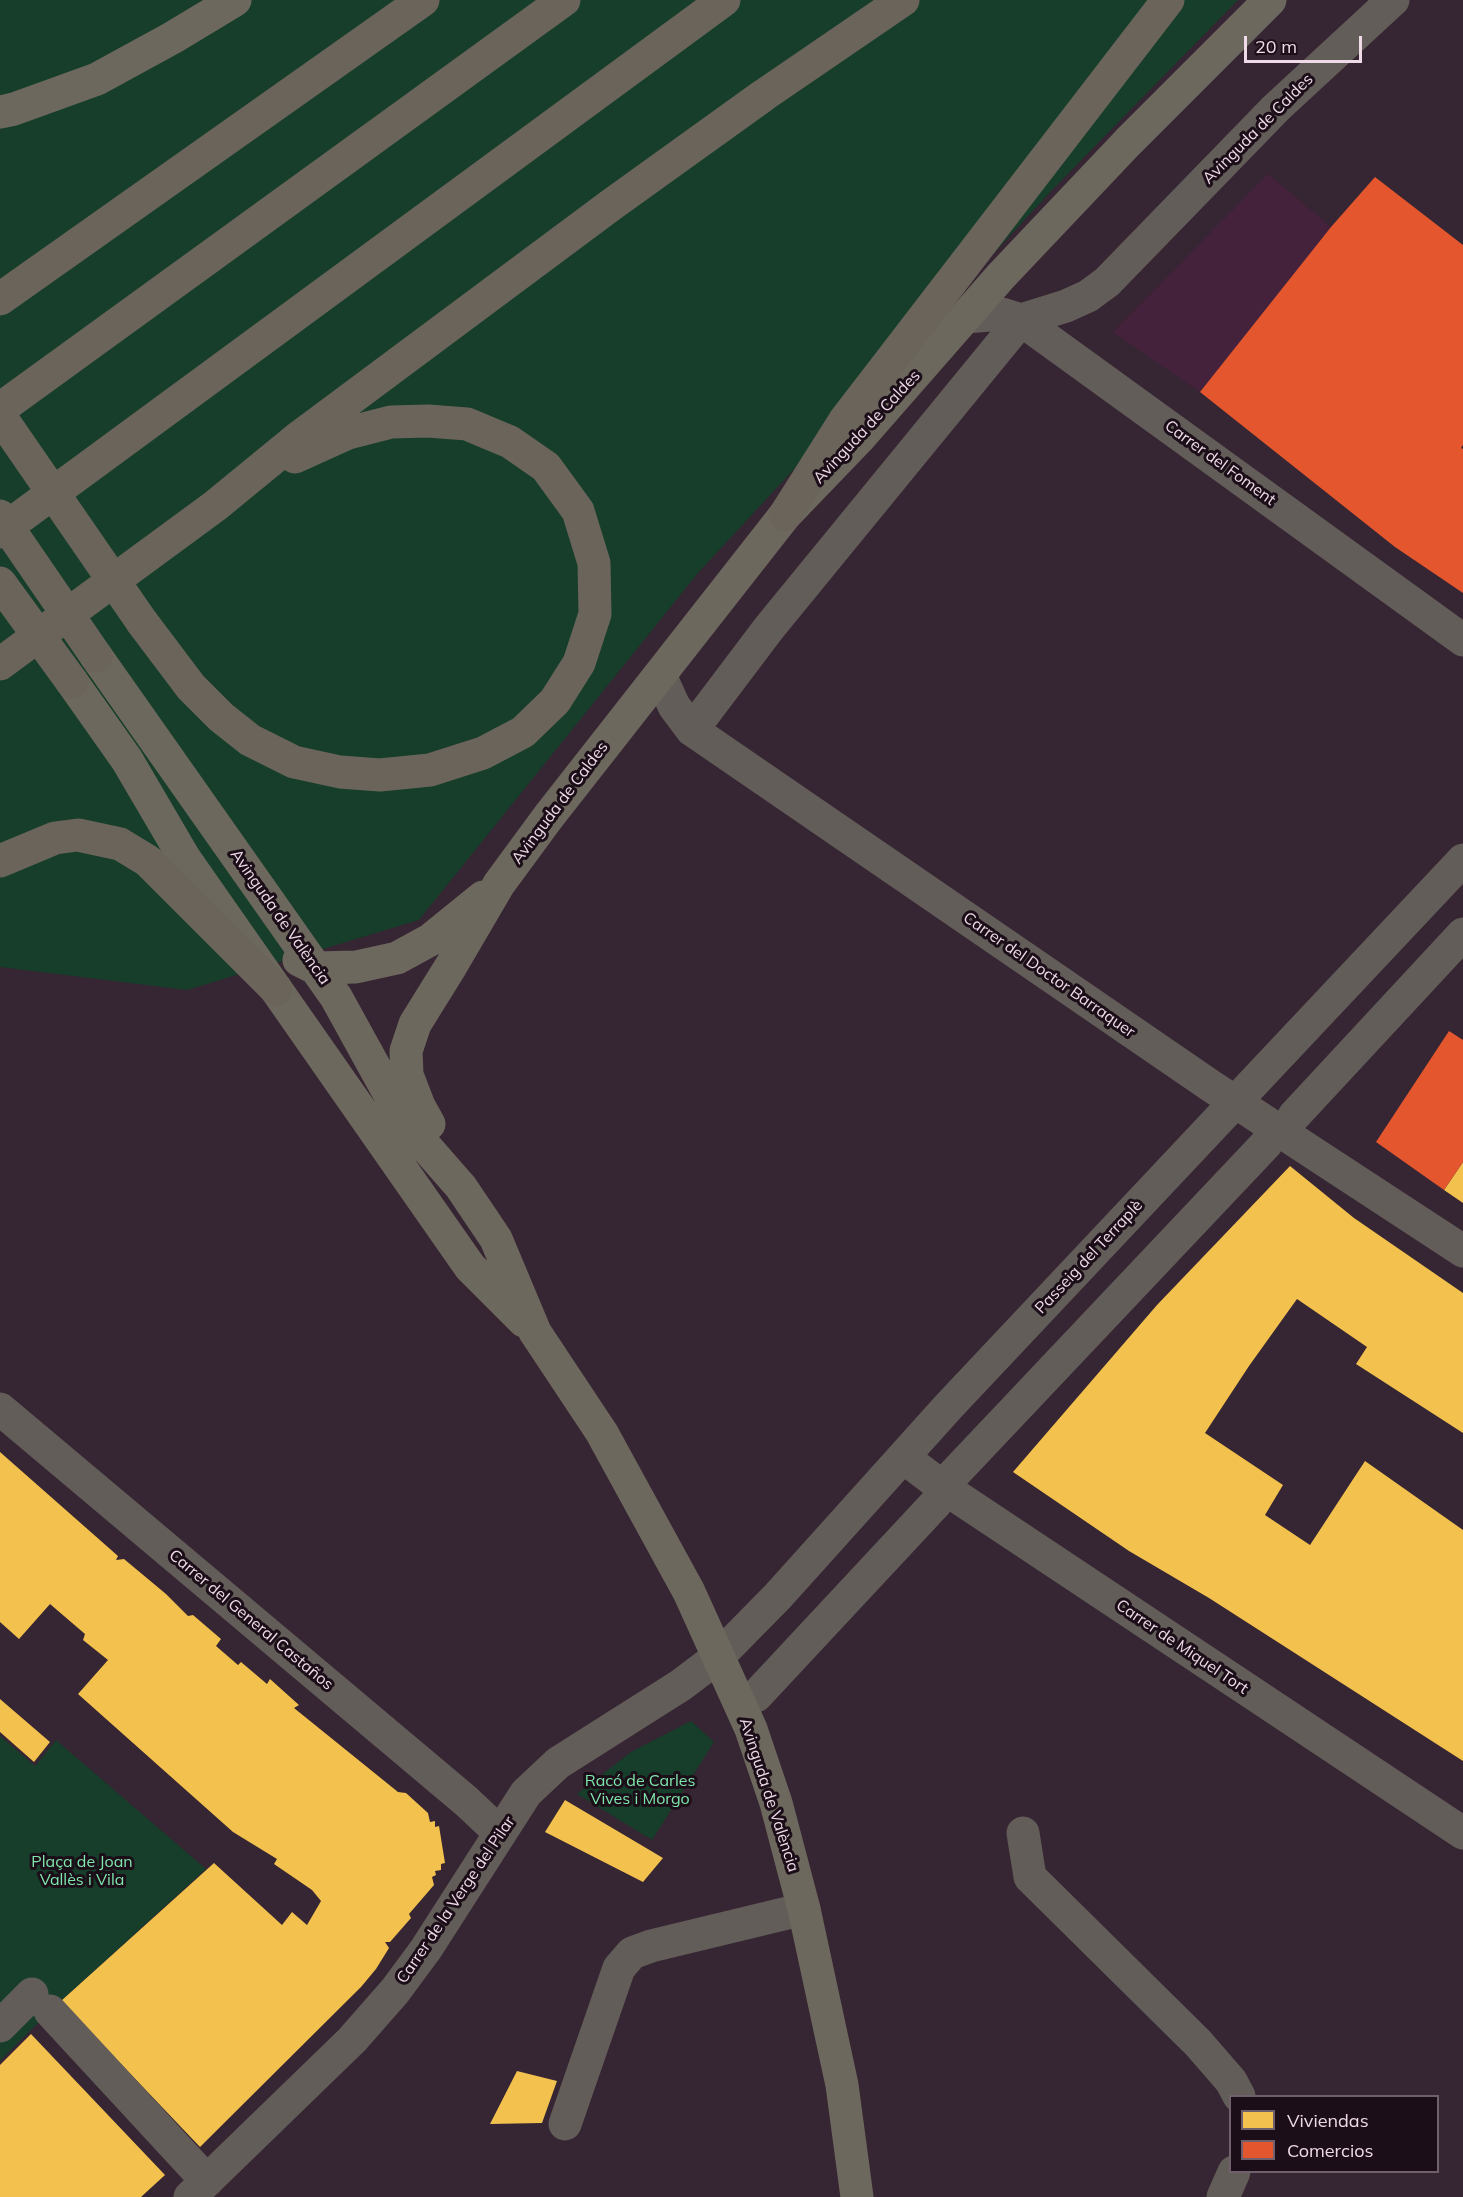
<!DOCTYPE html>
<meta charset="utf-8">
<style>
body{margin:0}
#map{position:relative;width:1463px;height:2197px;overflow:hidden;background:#362532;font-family:Mulish,sans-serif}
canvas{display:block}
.legend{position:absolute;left:1229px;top:2095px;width:210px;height:78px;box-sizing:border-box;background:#1b0e18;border:2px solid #70606b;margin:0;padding:8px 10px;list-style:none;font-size:18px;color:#efdae8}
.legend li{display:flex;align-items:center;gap:12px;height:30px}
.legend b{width:30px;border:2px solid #70606b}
.scale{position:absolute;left:1244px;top:36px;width:118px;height:27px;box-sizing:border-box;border:3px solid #efdae8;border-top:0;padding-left:8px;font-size:18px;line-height:21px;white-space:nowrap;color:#efdae8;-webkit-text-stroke:4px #1b0e18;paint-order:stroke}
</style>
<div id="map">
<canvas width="1463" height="2197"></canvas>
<ul class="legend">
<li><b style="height:16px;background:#f2c14e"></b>Viviendas</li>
<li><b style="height:16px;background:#e4572e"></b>Comercios</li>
</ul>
<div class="scale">20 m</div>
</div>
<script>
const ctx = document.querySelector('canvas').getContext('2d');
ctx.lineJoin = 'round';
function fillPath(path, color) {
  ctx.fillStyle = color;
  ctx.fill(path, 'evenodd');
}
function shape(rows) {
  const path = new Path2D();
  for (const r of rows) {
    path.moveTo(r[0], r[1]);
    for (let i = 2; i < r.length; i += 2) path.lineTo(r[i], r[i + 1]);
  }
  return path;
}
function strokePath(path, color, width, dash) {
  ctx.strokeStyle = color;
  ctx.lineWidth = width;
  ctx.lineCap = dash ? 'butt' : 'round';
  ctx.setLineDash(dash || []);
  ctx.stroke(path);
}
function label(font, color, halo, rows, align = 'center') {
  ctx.font = font + ' Mulish,sans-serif';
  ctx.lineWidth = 6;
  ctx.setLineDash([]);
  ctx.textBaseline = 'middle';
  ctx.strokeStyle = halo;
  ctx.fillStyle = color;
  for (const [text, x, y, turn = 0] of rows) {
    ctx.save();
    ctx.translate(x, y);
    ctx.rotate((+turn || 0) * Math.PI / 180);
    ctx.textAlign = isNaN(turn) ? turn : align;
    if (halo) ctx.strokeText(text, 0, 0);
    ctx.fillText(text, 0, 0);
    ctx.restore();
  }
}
fillPath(shape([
 [1268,174,1331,227,1200,392,1113,332]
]), '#45223c');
fillPath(shape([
 [0,0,1238,0,1055,187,698,573,419,920,187,990,0,967],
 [691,1721,714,1742,652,1840,577,1794,631,1752],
 [0,1736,35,1766,56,1740,206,1869,50,2011,0,2061]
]), '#163e2a');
fillPath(shape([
 [1463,1162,1463,1203,1444,1190],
 [1290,1166,1354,1218,1463,1293,1463,1433,1356,1364,1367,1347,1297,1299,1249,1366,1205,1433,1283,1485,1265,1515,1310,1545,1365,1461,1463,1530,1463,1761,1209,1598,1129,1551,1013,1472,1157,1305],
 [0,1452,118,1556,116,1560,124,1559,166,1594,188,1616,193,1615,221,1639,216,1646,238,1665,241,1662,267,1684,270,1679,299,1705,294,1708,398,1792,406,1793,428,1813,430,1822,435,1821,435,1827,439,1826,445,1863,441,1864,441,1870,435,1871,436,1875,432,1877,434,1885,409,1914,411,1918,390,1942,385,1942,389,1948,376,1969,361,1987,200,2147,61,2001,214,1863,282,1925,292,1912,307,1925,321,1901,312,1890,274,1864,277,1859,233,1832,78,1694,108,1660,83,1640,85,1634,50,1604,66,1586,19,1639,0,1622],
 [0,1699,50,1742,34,1762,0,1732],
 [565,1800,663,1858,643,1882,545,1832],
 [31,2034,165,2175,141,2197,0,2197,0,2065],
 [517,2071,557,2081,542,2123,490,2124]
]), '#f2c14e');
fillPath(shape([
 [1375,177,1463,245,1463,445,1461,448,1463,449,1463,593,1395,547,1200,392,1331,227],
 [1449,1031,1463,1040,1463,1162,1444,1190,1376,1142]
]), '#e4572e');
strokePath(shape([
 [966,317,1002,314,1021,320,1463,640],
 [660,675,674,706,692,730,1211,1086,1463,1251],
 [692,730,769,628,1021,320,1066,306,1088,296,1107,282,1276,108,1393,0],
 [1294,1116,1463,934],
 [0,1409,466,1801,500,1833],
 [903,1457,944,1488,1463,1833],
 [952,1476,1266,1144],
 [756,1696,936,1503],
 [1023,1833,1030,1877,1198,2043,1231,2081,1239,2096],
 [50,2011,207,2181],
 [0,2026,32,1994],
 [565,2124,619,1968,632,1953,651,1946,804,1909],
 [190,2197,352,2040,395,1991,426,1949,526,1793,558,1763,681,1685,718,1657,778,1596,948,1407,1463,860],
 [1223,2197,1234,2172]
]), '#625d58', 33);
strokePath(shape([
 [0,112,14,109,97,79,172,38,235,0],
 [96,656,336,997,401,1115,419,1139,461,1187,496,1239,535,1332,602,1433,689,1592,751,1729,776,1803,804,1909,842,2085,857,2197],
 [72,682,127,760,185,859,470,1267,524,1321],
 [299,960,315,968,356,967,397,958,430,940,483,897],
 [429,1124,419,1106,407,1075,406,1051,415,1024,451,966,499,884,549,816,785,515,861,436,1001,276,1128,142,1270,0]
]), '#6d685d', 33);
strokePath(shape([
 [0,299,423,0],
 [0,409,564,0],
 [785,515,845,420,1168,0],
 [0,532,724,0],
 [142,622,191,687,221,717,250,740,294,762,340,772,380,775,430,770,483,753,523,732,555,701,579,663,595,614,594,563,578,511,546,467,510,442,467,424,428,421,391,422,348,433,295,457],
 [0,664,215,506,298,438,611,205,764,95,903,0],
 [0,861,55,838,78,835,120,844,148,861,276,989]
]), '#6b645b', 33);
strokePath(shape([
 [0,416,142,622],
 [0,516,96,656],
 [0,583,72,682]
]), '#6b645b', 33);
label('16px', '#efdae8', '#1b0e18', [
 ["Avinguda de Caldes",1258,129,-45],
 ["Avinguda de Caldes",867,427,-47],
 ["Carrer del Foment",1220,463,36],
 ["Avinguda de Caldes",560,803,-53],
 ["Avinguda de València",280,917,55],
 ["Carrer del Doctor Barraquer",1049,975,35],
 ["Passeig del Terraplè",1089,1257,-47],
 ["Carrer del General Castaños",251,1620,40],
 ["Carrer de Miquel Tort",1182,1647,34],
 ["Avinguda de València",769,1795,72],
 ["Carrer de la Verge del Pilar",456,1900,-56]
]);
label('16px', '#7fe7ac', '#1b0e18', [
 ["Racó de Carles",640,1781],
 ["Vives i Morgo",640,1799],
 ["Plaça de Joan",82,1862],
 ["Vallès i Vila",82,1880]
]);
</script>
